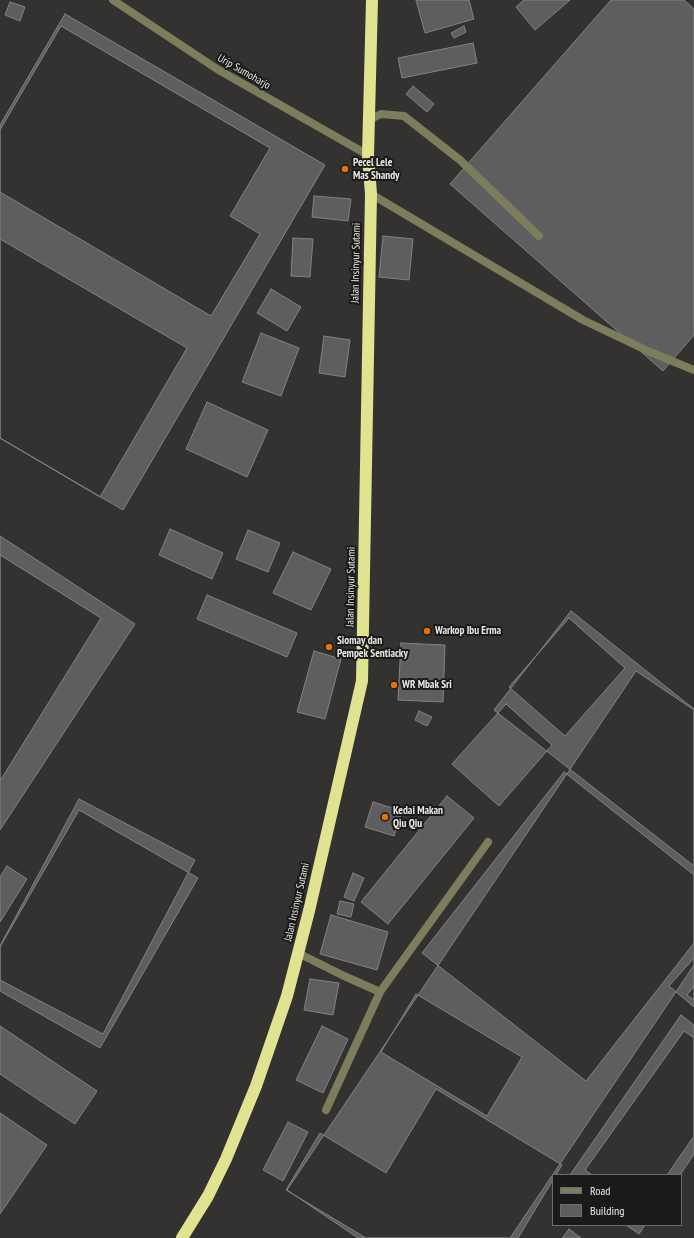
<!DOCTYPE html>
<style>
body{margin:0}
#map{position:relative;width:694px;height:1238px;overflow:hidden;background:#333230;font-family:"PT Sans Narrow",sans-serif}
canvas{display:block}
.legend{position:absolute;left:552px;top:1174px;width:130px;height:52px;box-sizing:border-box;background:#1a1a19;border:1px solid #6d6d6c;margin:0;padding:5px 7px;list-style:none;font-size:12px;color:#eae9e8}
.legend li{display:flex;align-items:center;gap:8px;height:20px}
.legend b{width:20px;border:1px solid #6d6d6c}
</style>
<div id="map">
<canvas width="694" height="1238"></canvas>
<ul class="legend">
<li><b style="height:5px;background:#7b7d5c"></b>Road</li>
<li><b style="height:11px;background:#5e5d60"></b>Building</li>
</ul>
</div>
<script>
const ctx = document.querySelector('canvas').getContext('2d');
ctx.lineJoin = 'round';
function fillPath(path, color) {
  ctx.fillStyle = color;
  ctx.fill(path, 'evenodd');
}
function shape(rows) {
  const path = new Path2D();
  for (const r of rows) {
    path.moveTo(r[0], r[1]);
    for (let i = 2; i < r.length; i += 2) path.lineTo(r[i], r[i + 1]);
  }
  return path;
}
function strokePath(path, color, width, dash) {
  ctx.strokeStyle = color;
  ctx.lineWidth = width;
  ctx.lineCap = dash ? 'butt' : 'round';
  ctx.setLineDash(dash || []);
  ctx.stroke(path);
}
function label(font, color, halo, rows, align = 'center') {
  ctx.font = font + ' "PT Sans Narrow",sans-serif';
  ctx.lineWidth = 4;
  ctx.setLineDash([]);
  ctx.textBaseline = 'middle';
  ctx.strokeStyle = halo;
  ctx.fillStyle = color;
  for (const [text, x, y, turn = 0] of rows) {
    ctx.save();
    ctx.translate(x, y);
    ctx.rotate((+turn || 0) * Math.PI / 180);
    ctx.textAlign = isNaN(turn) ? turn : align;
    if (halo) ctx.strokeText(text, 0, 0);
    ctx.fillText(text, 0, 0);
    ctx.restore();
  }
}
const building = shape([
 [416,0,469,0,474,19,425,33,416,0],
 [524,0,570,0,535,30,516,7,524,0],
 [611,0,684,0,694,9,694,335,663,371,450,184,611,0],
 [10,2,25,7,20,21,5,15,10,2],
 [65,14,325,165,123,510,0,438,0,125,65,14],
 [61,26,270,148,230,216,260,234,211,316,0,192,0,130,61,26],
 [464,26,466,32,454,38,451,33,464,26],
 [473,43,477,63,402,78,398,58,473,43],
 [413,86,434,104,427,112,406,94,413,86],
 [314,196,351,199,348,221,312,217,314,196],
 [383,236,413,239,409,280,379,277,383,236],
 [293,238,313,239,310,277,291,276,293,238],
 [0,239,187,348,100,497,0,438,0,239],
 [271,289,301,307,287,331,257,313,271,289],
 [261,333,299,348,281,396,242,382,261,333],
 [324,336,350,340,345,377,319,373,324,336],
 [207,402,268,430,247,477,186,449,207,402],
 [170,529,223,553,212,579,159,555,170,529],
 [248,530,280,543,268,572,236,559,248,530],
 [0,536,135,624,0,830,0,536],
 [293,552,331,569,311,610,273,593,293,552],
 [0,555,101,618,0,781,0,555],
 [207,595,297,633,287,657,197,619,207,595],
 [571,611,694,709,694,866,494,710,571,611],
 [569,618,625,668,565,736,509,687,569,618],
 [401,643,445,645,443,702,398,700,401,643],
 [314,651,341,659,325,719,297,712,314,651],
 [636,671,694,710,694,965,510,1238,358,1238,287,1190,636,671],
 [506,704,552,745,499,806,452,764,506,704],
 [419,711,432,717,427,726,415,720,419,711],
 [564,772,694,875,694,943,586,1081,422,953,564,772],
 [447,796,474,818,388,924,361,902,447,796],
 [79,799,195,860,103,1034,0,980,0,946,79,799],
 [373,802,402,811,394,836,365,827,373,802],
 [79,810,198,878,100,1048,0,991,0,947,79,810],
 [7,866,27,879,0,922,0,877,7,866],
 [353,873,364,878,354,901,344,897,353,873],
 [340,901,354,904,351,917,337,914,340,901],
 [331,915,388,932,377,970,320,954,331,915],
 [694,958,694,1007,669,986,694,958],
 [310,979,339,983,333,1015,304,1010,310,979],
 [694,986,694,1000,687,995,694,986],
 [416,994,522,1057,487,1116,381,1052,416,994],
 [681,1015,694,1025,694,1154,680,1175,570,1175,681,1015],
 [0,1026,97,1091,75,1124,0,1074,0,1026],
 [322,1026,348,1039,323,1093,296,1080,322,1026],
 [684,1031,694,1038,694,1136,667,1175,592,1175,585,1170,684,1031],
 [436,1089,562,1165,556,1175,553,1175,553,1180,518,1238,366,1238,286,1190,320,1133,386,1173,436,1089],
 [0,1113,47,1145,0,1214,0,1113],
 [288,1122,308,1132,283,1181,263,1170,288,1122],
 [626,1225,645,1225,639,1234,626,1225],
 [569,1229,581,1238,562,1238,569,1229]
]);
fillPath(building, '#5e5d60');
strokePath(building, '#838285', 1);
strokePath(shape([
 [369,120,381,114,404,116,460,160,539,236],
 [298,953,342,975,380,992,326,1110],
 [380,992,488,842]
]), '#7b7d5c', 8);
strokePath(shape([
 [113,0,217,69,368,155],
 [371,194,583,320,648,351,694,370]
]), '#7b7d5c', 8);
strokePath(shape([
 [182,1238,208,1196,226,1159,256,1086,287,996,309,911,362,681,371,194,368,155,372,0]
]), '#e0e38f', 12);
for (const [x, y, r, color] of [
 [345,169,4,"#e8710a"],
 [427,631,4,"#e8710a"],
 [329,647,4,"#e8710a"],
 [394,685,4,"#e8710a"],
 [385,817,4,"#e8710a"]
]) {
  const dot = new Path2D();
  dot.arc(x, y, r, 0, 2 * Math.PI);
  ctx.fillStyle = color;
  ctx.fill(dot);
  strokePath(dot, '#1a1a19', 1.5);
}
label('11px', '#eae9e8', '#1a1a19', [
 ["Urip Sumoharjo",244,72,30],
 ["Jalan Insinyur Sutami",356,263,-89],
 ["Jalan Insinyur Sutami",351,587,-89],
 ["Jalan Insinyur Sutami",297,902,-77]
]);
label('bold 11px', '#eae9e8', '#1a1a19', [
 ["Pecel Lele",353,163],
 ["Mas Shandy",353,176],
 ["Warkop Ibu Erma",435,631],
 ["Siomay dan",337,641],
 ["Pempek Sentiacky",337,654],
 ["WR Mbak Sri",402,685],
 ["Kedai Makan",393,811],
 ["Qiu Qiu",393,824]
], 'left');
</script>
